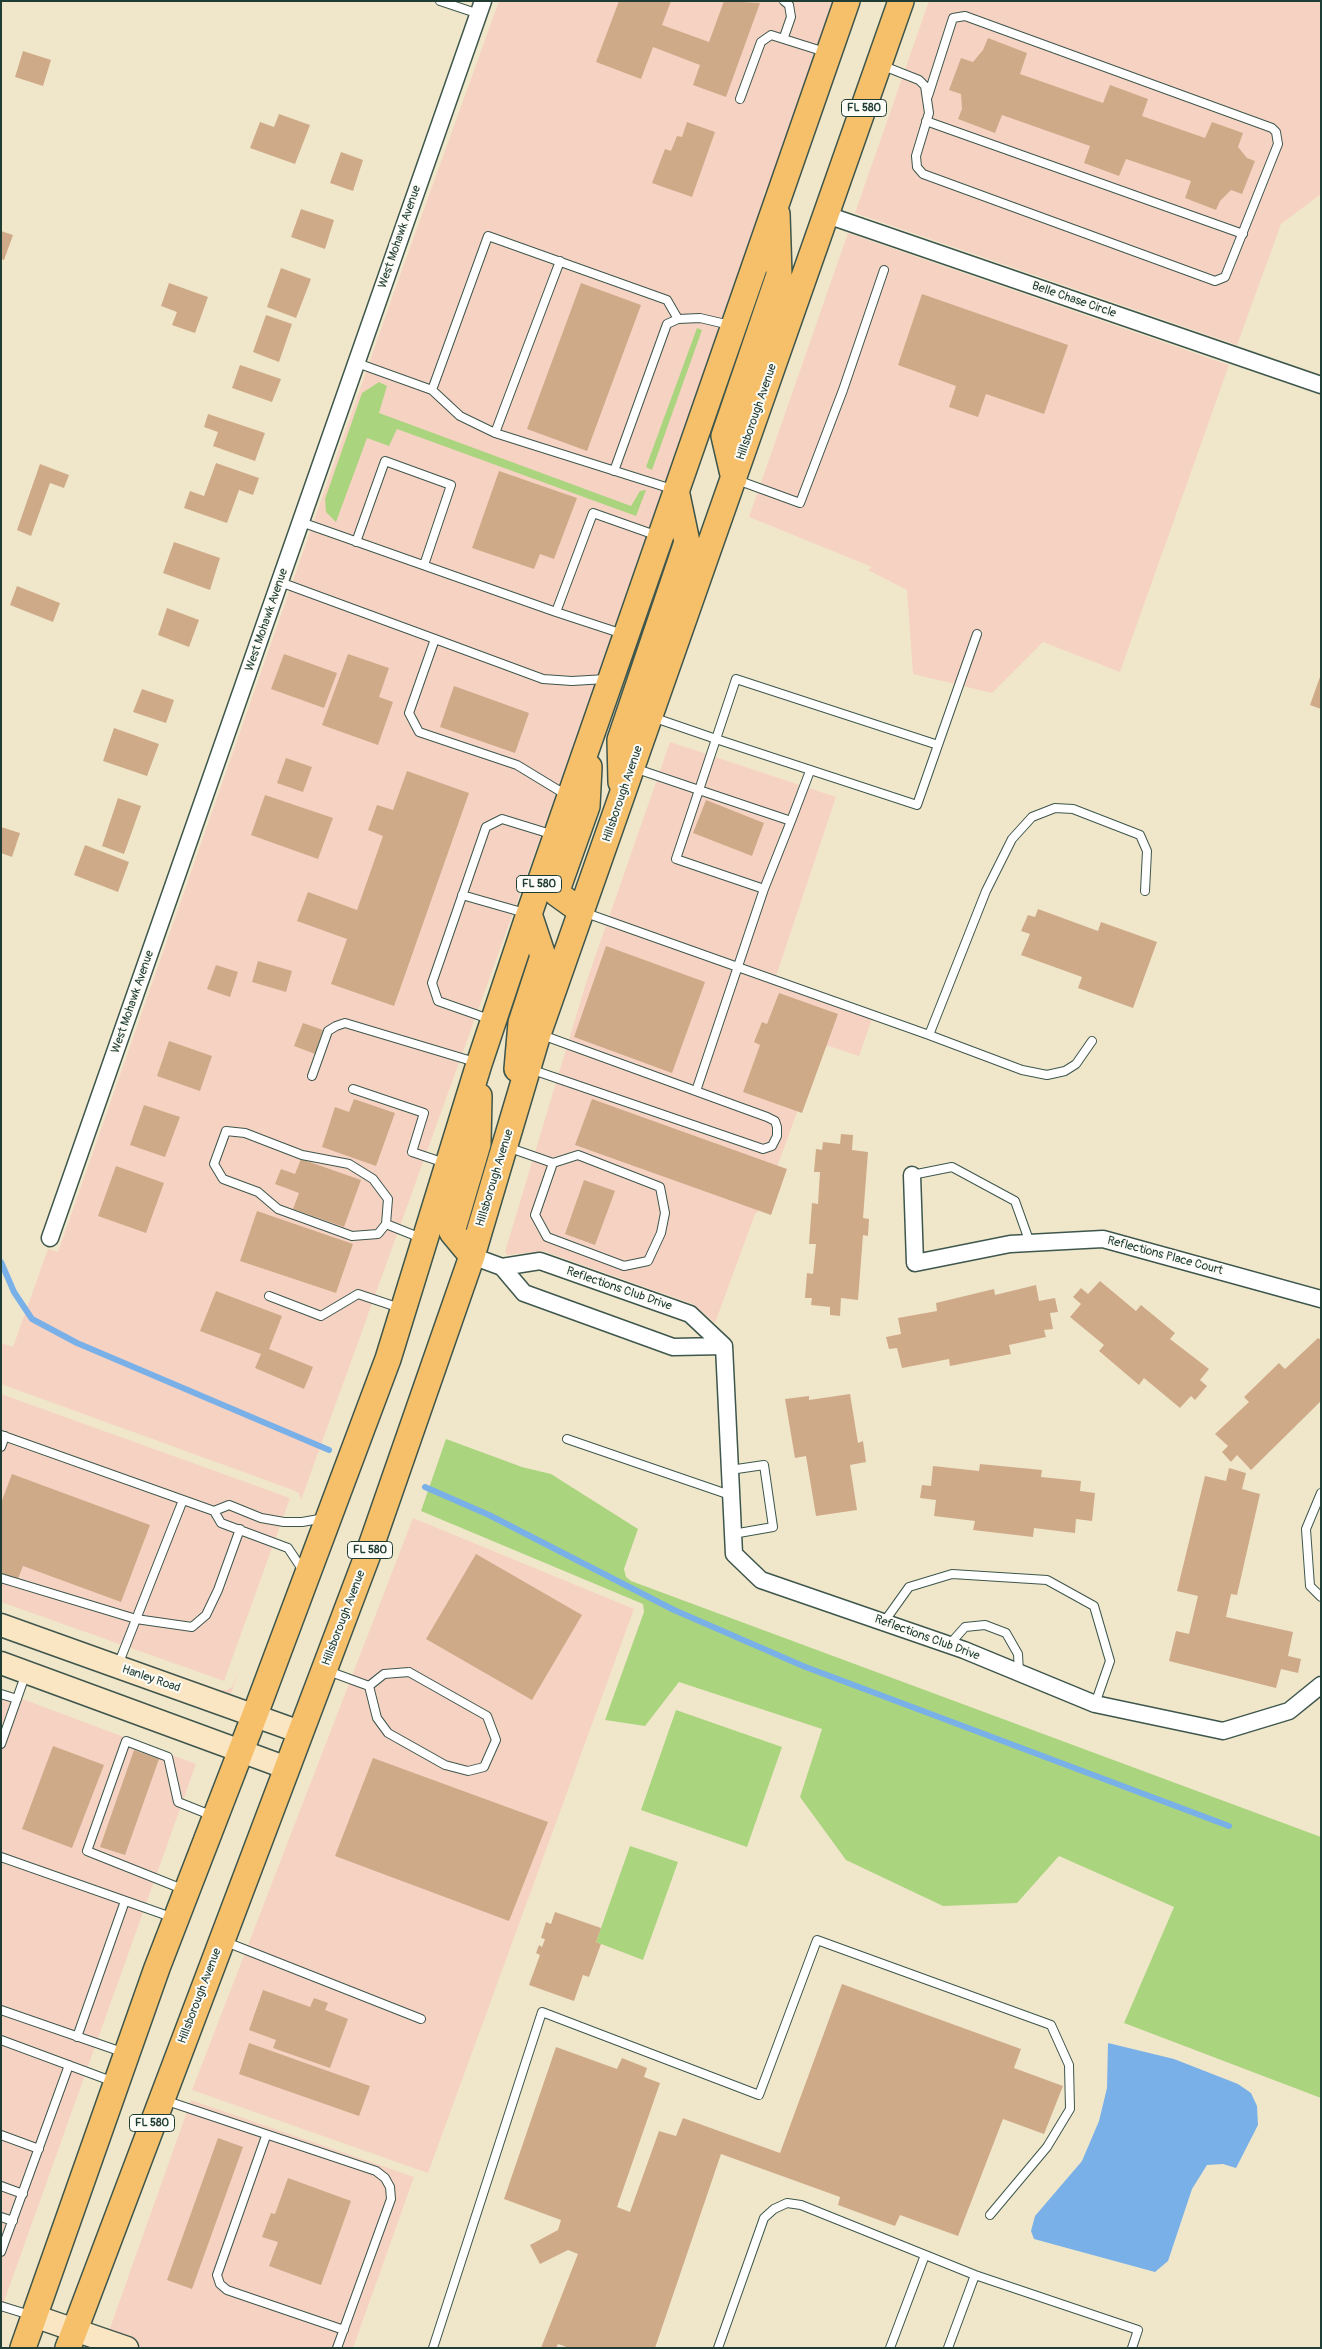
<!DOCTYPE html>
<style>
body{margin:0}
#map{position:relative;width:1322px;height:2349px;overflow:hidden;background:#f0e7cb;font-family:Pangolin,sans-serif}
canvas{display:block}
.frame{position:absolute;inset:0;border:2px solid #1f3d34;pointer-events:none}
</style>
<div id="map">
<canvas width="1322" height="2349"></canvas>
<div class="frame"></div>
</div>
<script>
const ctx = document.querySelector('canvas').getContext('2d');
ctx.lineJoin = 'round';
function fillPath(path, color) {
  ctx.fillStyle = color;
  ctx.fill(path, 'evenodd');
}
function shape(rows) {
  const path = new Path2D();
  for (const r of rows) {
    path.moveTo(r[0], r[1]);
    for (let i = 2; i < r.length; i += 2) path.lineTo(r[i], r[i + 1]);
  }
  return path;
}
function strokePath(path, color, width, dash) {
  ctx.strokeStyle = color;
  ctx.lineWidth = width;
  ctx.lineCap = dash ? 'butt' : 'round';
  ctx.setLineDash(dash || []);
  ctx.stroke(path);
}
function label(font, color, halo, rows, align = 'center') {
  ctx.font = font + ' Pangolin,sans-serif';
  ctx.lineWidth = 4;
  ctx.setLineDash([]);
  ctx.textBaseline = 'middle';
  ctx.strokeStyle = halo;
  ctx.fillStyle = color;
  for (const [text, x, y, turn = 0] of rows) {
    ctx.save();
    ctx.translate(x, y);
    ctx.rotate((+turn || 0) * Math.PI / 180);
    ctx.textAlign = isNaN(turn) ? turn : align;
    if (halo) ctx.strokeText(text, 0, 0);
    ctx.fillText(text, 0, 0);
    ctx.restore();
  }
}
fillPath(shape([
 [499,1,833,1,767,191,764,191,764,198,665,481,662,481,663,487,547,819,301,1500,299,1493,293,1490,1,1384,1,1343,13,1347,48,1249,58,1252,394,292],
 [929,1,1321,1,1321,194,1281,224,1237,345,855,213],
 [848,233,1229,365,1120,672,1043,642,992,693,913,674,907,590,868,570,872,567,749,517],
 [670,742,836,797,773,985,873,1016,859,1056,829,1046,823,1047,819,1052,762,1208,755,1214,715,1323,693,1304,543,1251,507,1255,505,1252,586,983],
 [1,1394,290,1498,224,1681,1,1602],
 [413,1518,634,1609,428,2173,192,2090],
 [1,1612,220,1690,227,1690,232,1687,240,1668,230,1696],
 [1,1691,196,1764,1,2310],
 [191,2100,414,2177,353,2348,103,2348]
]), '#f6d2c3');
fillPath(shape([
 [697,328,702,330,652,470,646,467],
 [379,382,387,386,379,413,631,506,640,491,646,490,636,516,397,429,389,446,367,438,336,522,326,512,325,499,362,393],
 [446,1439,522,1467,551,1474,638,1529,624,1569,626,1577,631,1581,1321,1837,1321,2098,1124,2023,1174,1907,1059,1856,1017,1903,943,1906,846,1860,800,1797,822,1729,679,1682,645,1726,605,1720,644,1612,643,1604,421,1511],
 [676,1710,782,1747,747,1847,641,1810],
 [630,1846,678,1862,643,1960,596,1942]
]), '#abd47f');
fillPath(shape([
 [1108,2043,1174,2059,1238,2084,1251,2093,1257,2106,1258,2125,1236,2168,1223,2164,1207,2165,1192,2189,1168,2261,1155,2272,1034,2239,1031,2231,1035,2216,1082,2161,1099,2121,1107,2088]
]), '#79b0e8');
strokePath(shape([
 [1,1262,14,1292,32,1319,77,1343,329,1450],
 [425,1487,489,1515,674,1610,803,1666,1229,1826]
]), '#79b0e8', 6);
fillPath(shape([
 [619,1,671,1,662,25,709,42,724,1,760,3,726,97,693,85,700,65,653,47,641,79,596,62],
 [988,38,1027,53,1020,74,1103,103,1110,85,1148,99,1142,116,1205,138,1212,122,1243,133,1238,147,1247,158,1255,161,1242,194,1231,190,1220,201,1216,210,1185,198,1191,181,1126,159,1119,176,1084,163,1090,146,1002,115,995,133,958,119,962,109,961,94,949,90,961,58,973,62,983,50],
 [23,51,51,60,43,86,15,77],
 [279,114,310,125,295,164,250,148,260,122,274,127],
 [687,122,715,132,692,197,652,183,665,149,671,151,677,136,682,137],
 [341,152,363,160,353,191,330,183],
 [301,209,334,220,325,249,291,237],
 [1,231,13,235,4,260,1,259],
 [281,268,311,279,296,318,267,307],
 [169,283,208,297,195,333,172,325,177,312,161,306],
 [581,283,641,305,587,451,527,429],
 [922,294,1068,345,1044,414,986,394,978,417,949,407,956,386,898,365],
 [266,315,292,324,279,362,253,352],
 [240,365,281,379,272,402,232,388],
 [208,414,265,433,255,461,213,446,218,432,204,427],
 [216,463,259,478,253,495,239,490,227,523,184,508,190,491,204,496],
 [40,464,69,475,64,488,50,483,31,536,17,530],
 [499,471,577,498,554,559,540,554,534,569,472,548],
 [174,542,220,558,210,590,163,573],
 [17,586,60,603,53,622,10,605],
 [167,608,199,620,189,647,158,635],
 [284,654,337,673,324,708,271,689],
 [348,654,389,668,379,697,393,702,378,745,322,725],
 [1321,674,1321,709,1310,705],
 [454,686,529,713,515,753,440,727],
 [142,689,174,700,166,723,133,712],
 [114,728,159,744,147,776,103,761],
 [286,758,312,767,303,792,277,783],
 [407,771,469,793,394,1006,331,984,347,939,297,921,308,892,357,910,383,836,368,830,377,805,393,810],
 [265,795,333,818,318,859,251,835],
 [118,798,141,806,124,854,102,846],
 [706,800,764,823,752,856,693,833],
 [1,827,20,833,12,857,1,853],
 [85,845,129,862,118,892,74,875],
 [1038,909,1098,931,1101,922,1157,942,1133,1008,1078,988,1082,977,1021,955,1030,934,1021,931,1028,915,1035,917],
 [606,946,705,982,672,1073,574,1037],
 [258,961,292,971,286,992,252,982],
 [216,965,238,972,230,997,207,989],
 [779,993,838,1014,802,1113,743,1092,760,1045,754,1042,762,1022,767,1024],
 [303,1023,323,1030,315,1054,294,1046],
 [169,1041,212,1056,200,1091,157,1076],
 [354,1099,395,1113,376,1166,322,1147,335,1107,349,1112],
 [592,1099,787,1169,771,1215,575,1145],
 [144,1105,180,1117,165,1157,130,1145],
 [841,1134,853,1135,852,1150,868,1152,863,1218,869,1219,868,1236,863,1235,858,1300,841,1298,840,1316,830,1315,830,1307,811,1305,812,1298,805,1298,807,1273,813,1274,816,1244,809,1244,812,1203,818,1204,820,1172,814,1172,816,1149,822,1150,823,1142,840,1144],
 [301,1159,361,1180,344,1227,293,1209,299,1193,275,1184,281,1169,295,1174],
 [116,1166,164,1183,146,1233,98,1216],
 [584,1180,615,1191,595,1245,565,1234],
 [257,1211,353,1244,336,1293,240,1261],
 [1100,1281,1136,1311,1141,1305,1175,1333,1170,1339,1209,1369,1200,1380,1207,1386,1195,1400,1191,1396,1180,1408,1144,1378,1139,1385,1099,1351,1104,1345,1070,1317,1081,1304,1073,1297,1081,1288,1088,1294],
 [1036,1285,1039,1301,1055,1298,1058,1312,1050,1313,1053,1329,1044,1330,1046,1337,1009,1345,1011,1354,950,1366,949,1359,902,1368,897,1348,889,1349,886,1337,901,1334,898,1318,937,1311,936,1303,994,1289,995,1295],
 [216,1291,282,1316,269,1349,313,1367,304,1389,255,1368,261,1354,200,1331],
 [1318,1338,1321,1340,1321,1401,1251,1470,1237,1455,1231,1462,1222,1452,1228,1446,1215,1434,1249,1402,1244,1397,1279,1363,1285,1369],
 [850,1394,858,1443,863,1441,866,1462,850,1465,857,1510,816,1516,806,1456,795,1458,785,1399,809,1396,809,1400],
 [980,1464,1042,1470,1041,1477,1081,1481,1080,1491,1095,1493,1092,1521,1076,1519,1075,1533,1034,1528,1033,1537,973,1530,975,1521,934,1516,936,1500,920,1498,922,1485,931,1486,933,1466,979,1471],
 [1229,1468,1246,1473,1242,1489,1260,1494,1237,1595,1231,1594,1226,1617,1293,1632,1288,1656,1301,1659,1298,1673,1281,1669,1276,1688,1169,1661,1176,1631,1189,1634,1198,1596,1177,1591,1205,1476,1226,1481],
 [12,1474,150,1525,121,1602,23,1566,17,1581,1,1575,1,1503],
 [476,1554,582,1615,532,1700,426,1639],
 [53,1746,104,1765,72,1848,22,1829],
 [134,1750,159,1759,125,1855,100,1847],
 [373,1758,548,1822,509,1921,335,1856],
 [555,1912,601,1928,596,1942,601,1944,589,1977,583,1975,574,2001,529,1985,540,1955,536,1953,539,1945,542,1947,545,1939,541,1938,546,1922,551,1924],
 [842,1984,1021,2049,1014,2068,1063,2086,1044,2134,1003,2119,958,2236,900,2215,895,2226,838,2205,840,2197,721,2154,655,2348,569,2348,558,2344,556,2348,541,2348,578,2254,568,2250,540,2264,530,2245,558,2230,561,2220,504,2199,556,2047,617,2069,622,2058,647,2068,644,2077,660,2083,617,2207,630,2212,659,2131,676,2136,683,2118,780,2153],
 [263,1990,310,2007,314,1998,328,2003,325,2010,348,2019,330,2068,273,2048,276,2040,249,2030],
 [249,2043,370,2086,359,2116,239,2074],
 [218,2138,243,2147,192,2289,167,2280],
 [288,2178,351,2201,321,2285,269,2266,278,2242,262,2237,271,2213,275,2214]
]), '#cfaa88');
const lane = shape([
 [440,1,479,14],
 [784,1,789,5,791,17,784,37],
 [881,65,919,80,925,86,929,113,916,156,917,167,923,174,1215,281,1225,277,1278,144,1276,132,1272,128,965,16,953,18,928,96],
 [740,99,761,42,771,35,825,52],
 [926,121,1243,234],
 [357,363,432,390,460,416,495,433,672,489],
 [432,390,488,236,667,300,678,319],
 [495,433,560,261],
 [614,471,667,324,678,319,700,318,730,325],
 [737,480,800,503,843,390,884,270],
 [301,522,556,612,593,513,658,536],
 [356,542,385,461,451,485,424,565],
 [280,582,435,639],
 [556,612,623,634],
 [652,717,716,739,736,679,938,745,917,805,716,739,699,790,791,821,764,889],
 [938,745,977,634],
 [634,768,699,790,676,859,764,889,696,1091],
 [568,796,517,765,419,732,409,713,435,639,543,679,572,681,606,679],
 [791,821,810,771],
 [462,895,525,913],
 [583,912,929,1035],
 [489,1019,438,1001,432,983,486,827,502,819,554,835],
 [1092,1041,1076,1064,1065,1071,1047,1075,1022,1070,929,1035,986,891,1012,839,1032,817,1055,808,1073,809,1140,835,1147,851,1145,891],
 [530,1069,763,1149,772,1146,777,1136,777,1127,775,1121,767,1117,542,1035],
 [312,1076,328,1031,336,1026,345,1023,475,1062],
 [353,1089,424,1113,412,1152,445,1163],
 [226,1131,245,1133,302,1155,349,1164,373,1179,388,1199,386,1224,378,1234,352,1236,278,1209,258,1192,223,1179,214,1164,226,1131],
 [507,1147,553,1163,578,1155,660,1187,665,1213,661,1233,648,1261,624,1266,547,1237,535,1215,553,1163],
 [912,1175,952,1167,1015,1201,1030,1243],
 [386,1224,421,1238],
 [269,1296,321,1316,358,1294,400,1308],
 [1,1435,214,1511,221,1523,288,1548,304,1572],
 [567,1439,730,1495],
 [1,1447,5,1436],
 [730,1470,764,1465,773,1527,733,1534],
 [1321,1493,1306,1529,1310,1586,1321,1597],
 [214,1511,229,1505,261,1518,284,1522,302,1522,325,1518],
 [1,1578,136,1619,192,1627,206,1615,218,1590,240,1529],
 [884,1622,909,1587,952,1574,1047,1580,1094,1606,1110,1661,1095,1704],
 [949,1645,965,1627,985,1625,1006,1633,1018,1654,1019,1673],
 [118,1665,183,1500],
 [328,1671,369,1686],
 [409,1672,487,1716,496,1740,484,1767,468,1771,445,1765,388,1733,377,1718,369,1686,384,1674,409,1672],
 [1,1694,17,1699],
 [1,1744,26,1673],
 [1,1857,174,1918],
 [185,1890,87,1851,126,1741,168,1757,178,1802,213,1816],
 [226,1942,421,2019],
 [1,2010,125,2053],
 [77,2037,125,1901],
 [1,2040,114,2082],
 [164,2100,376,2171,385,2178,390,2187,391,2199,337,2348],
 [1,2135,39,2149],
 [266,2136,217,2275,220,2284,227,2290,344,2330],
 [1,2186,23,2194],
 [1,2217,13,2221],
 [1,2252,69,2065],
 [1,2306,30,2315],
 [433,2348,542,2012,759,2095,817,1940,1051,2025,1069,2065,1070,2109,1047,2147,990,2215],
 [718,2348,764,2218,774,2209,787,2203,801,2205,975,2275],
 [890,2348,925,2255],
 [948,2348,975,2275,1138,2330,1132,2348]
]);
const street = shape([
 [827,215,1321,385],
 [912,1175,915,1263,1010,1244,1103,1239,1321,1299],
 [50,1238,483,1],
 [472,1256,502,1267,540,1261,690,1314,724,1346,734,1554,761,1580,964,1650,1095,1704,1223,1731,1289,1711,1321,1685],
 [502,1267,524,1293,673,1347,724,1346]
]);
const secondary = shape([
 [1,1625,300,1732],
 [1,1663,287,1768],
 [34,2316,127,2348]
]);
const primary = shape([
 [734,479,724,436,779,275,777,214],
 [621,782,620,740,687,542,676,490],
 [581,911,556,893,587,806,589,767],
 [517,1069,521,1023,543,956,529,914],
 [472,1256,452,1232,478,1144,479,1096],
 [23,2348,157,1968,254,1717,388,1359,479,1064,529,914,847,1],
 [68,2348,371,1546,472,1256,538,1034,901,1]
]);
strokePath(lane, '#3e564b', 10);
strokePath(street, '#3e564b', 19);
strokePath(secondary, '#3e564b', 25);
strokePath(primary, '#3e564b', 28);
strokePath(lane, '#fff', 8);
strokePath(street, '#fff', 16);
strokePath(secondary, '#fbe6c4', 22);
strokePath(primary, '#f6c06b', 25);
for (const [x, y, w] of [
 [864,108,45],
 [539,884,45],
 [370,1550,45],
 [152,2123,45]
]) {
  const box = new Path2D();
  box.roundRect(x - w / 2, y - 8.5, w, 17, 4);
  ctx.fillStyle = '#fdfcf7';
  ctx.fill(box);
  strokePath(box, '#1f3d34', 1);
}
label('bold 11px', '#1f3d34', null, [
 ["FL 580",864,108],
 ["FL 580",539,884],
 ["FL 580",370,1550],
 ["FL 580",152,2123]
]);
label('12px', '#1f3d34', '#fdfcf7', [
 ["West Mohawk Avenue",400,237,-71],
 ["Belle Chase Circle",1074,300,19],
 ["Hillsborough Avenue",757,412,-71],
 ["West Mohawk Avenue",267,620,-71],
 ["Hillsborough Avenue",623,794,-71],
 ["West Mohawk Avenue",133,1002,-71],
 ["Hillsborough Avenue",495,1178,-73],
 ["Reflections Place Court",1165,1256,15],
 ["Reflections Club Drive",619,1289,19],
 ["Hillsborough Avenue",344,1618,-69],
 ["Reflections Club Drive",927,1638,20],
 ["Hanley Road",151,1679,19],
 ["Hillsborough Avenue",200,1996,-69]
]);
</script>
